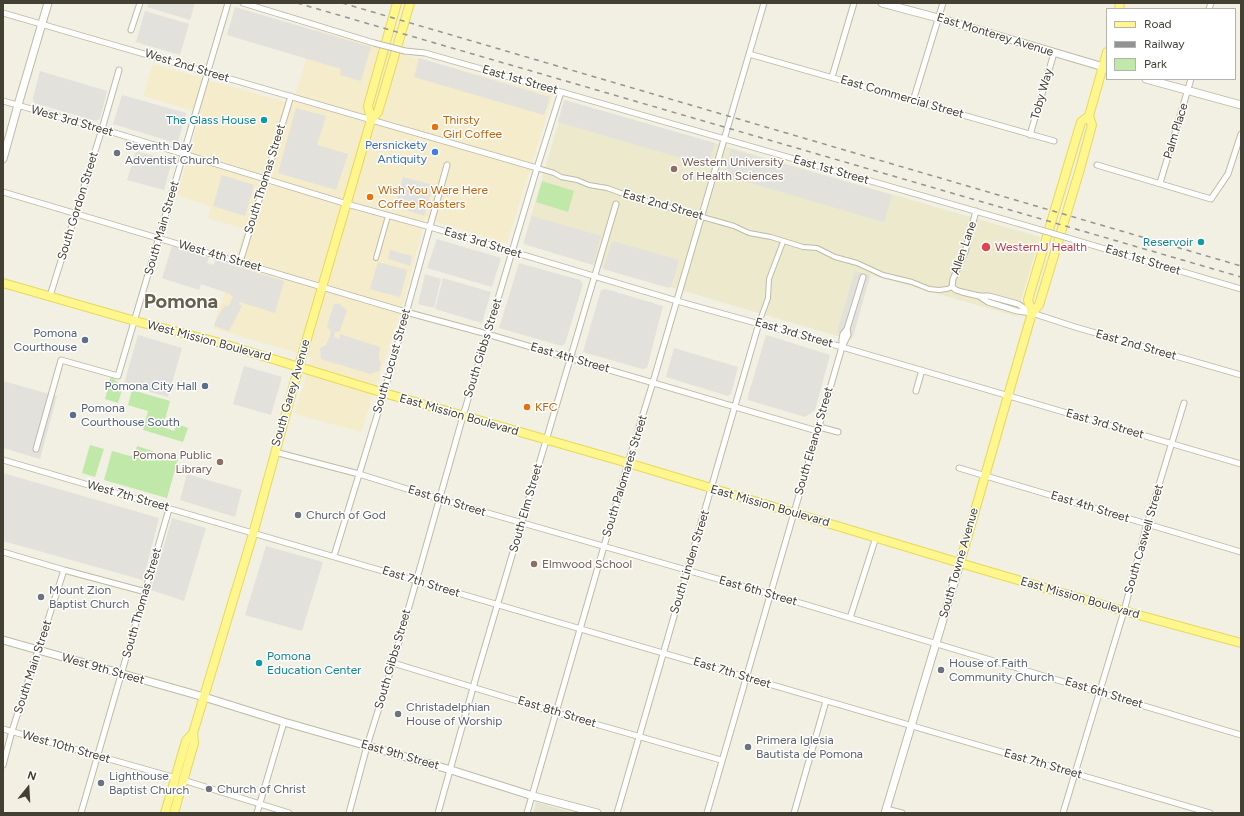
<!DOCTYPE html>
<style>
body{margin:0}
#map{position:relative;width:1244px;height:816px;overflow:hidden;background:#f2f0e2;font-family:Figtree,sans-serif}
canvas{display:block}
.frame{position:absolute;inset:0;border:4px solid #434033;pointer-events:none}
.legend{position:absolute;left:1106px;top:8px;width:130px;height:72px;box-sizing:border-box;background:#fff;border:1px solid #b4b3ad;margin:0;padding:5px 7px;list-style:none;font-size:12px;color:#434033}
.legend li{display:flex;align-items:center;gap:8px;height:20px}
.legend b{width:20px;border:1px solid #b4b3ad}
.north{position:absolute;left:8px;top:768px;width:40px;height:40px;-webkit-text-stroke:3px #fff;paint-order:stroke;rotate:18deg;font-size:11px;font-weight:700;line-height:16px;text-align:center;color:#434033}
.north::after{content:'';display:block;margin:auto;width:14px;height:18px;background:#434033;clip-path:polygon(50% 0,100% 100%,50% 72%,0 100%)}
</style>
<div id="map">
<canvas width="1244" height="816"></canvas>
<div class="frame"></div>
<ul class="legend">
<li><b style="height:5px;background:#fff68e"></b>Road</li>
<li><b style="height:5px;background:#939393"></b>Railway</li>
<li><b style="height:11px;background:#bfe8a9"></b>Park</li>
</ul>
<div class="north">N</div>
</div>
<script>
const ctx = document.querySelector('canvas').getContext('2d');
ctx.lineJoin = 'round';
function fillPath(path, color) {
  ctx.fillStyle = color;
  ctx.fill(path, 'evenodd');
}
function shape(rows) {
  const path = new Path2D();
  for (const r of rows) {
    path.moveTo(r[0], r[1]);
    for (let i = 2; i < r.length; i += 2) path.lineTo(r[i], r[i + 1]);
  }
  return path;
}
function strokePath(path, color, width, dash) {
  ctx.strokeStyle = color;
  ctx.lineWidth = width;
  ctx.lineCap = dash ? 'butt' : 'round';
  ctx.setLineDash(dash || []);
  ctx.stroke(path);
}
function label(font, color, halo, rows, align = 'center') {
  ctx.font = font + ' Figtree,sans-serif';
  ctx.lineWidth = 3;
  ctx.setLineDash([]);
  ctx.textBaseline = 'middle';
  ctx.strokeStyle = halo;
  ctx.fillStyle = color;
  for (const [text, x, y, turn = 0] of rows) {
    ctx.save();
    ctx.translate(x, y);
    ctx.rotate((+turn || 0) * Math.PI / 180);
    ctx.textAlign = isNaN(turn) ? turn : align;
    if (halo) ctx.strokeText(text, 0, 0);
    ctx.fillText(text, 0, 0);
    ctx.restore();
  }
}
fillPath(shape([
 [536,802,574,813,533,813]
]), '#e6e4d0');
fillPath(shape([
 [316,30,373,46,553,95,507,243,425,219,403,304,361,432,295,414,311,357,213,328,245,229,208,218,211,207,177,195,201,113,143,96,153,64,292,104]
]), '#f5eccc');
fillPath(shape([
 [565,100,1040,237,1016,316,871,275,851,340,523,244]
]), '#ece9cc');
fillPath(shape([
 [542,181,574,191,568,212,536,202],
 [111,376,123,387,118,403,105,399],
 [132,390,170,401,163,427,174,431,177,424,188,428,183,442,143,430,148,411,128,405],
 [90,445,104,449,95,477,82,473],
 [137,446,178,459,167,498,104,480,112,451,134,457]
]), '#bfe8a9');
fillPath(shape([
 [148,3,195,3,190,20,147,7],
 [235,7,371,47,361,81,340,75,341,69,227,35],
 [145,11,189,24,180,55,136,42],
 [419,58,550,97,544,115,414,77],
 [40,71,107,91,100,119,96,121,34,103,33,98],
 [122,95,186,113,178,142,173,142,113,124],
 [564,100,715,143,708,166,558,122],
 [296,108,326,116,317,145,348,154,336,190,278,173],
 [731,149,892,195,884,222,723,175],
 [136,151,172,161,164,190,127,180],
 [222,175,254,185,245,216,213,206],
 [403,177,433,185,424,216,395,206],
 [532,216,601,236,593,265,527,245,524,242],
 [437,239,501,258,492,287,427,268],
 [612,241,679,260,672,284,669,288,603,269],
 [172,246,209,258,207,263,214,265,215,260,284,281,275,313,240,302,239,304,242,306,229,331,214,326,217,318,225,305,228,307,233,297,230,294,201,284,199,290,162,278],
 [390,250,412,256,410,266,388,259],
 [378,262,407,270,401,295,399,297,370,289],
 [519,263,580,280,583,284,565,344,562,346,499,328],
 [855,271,870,275,853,337,837,332],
 [425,274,441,279,434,308,418,304],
 [443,278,491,292,482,323,435,309],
 [606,289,663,306,647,368,642,369,583,352,601,290],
 [334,304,339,304,347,310,340,331,335,332,334,337,340,339,340,334,380,347,379,359,381,363,379,371,370,374,321,359,320,348,326,345,329,338,331,332,327,326],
 [138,335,182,348,168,397,124,384],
 [766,335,830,355,815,410,805,417,748,400,748,396],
 [674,348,738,367,731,394,728,396,666,377],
 [244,366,282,377,271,415,233,404],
 [3,381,57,396,40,459,3,448],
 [3,473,159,518,143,580,3,541],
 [187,474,242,490,235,517,180,500],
 [172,518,206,528,184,601,151,590],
 [266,546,323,562,302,631,245,615]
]), '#e2e1db');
const pedestrian = shape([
 [537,168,554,173,561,177,577,180,589,185,607,188,632,197,734,226,749,233,771,237,803,247,817,248,835,257,857,263,883,275,912,282,929,289,939,290,947,289,952,287],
 [376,258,388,216],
 [759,323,768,298,769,279,783,242]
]);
const minor = shape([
 [243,3,374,43],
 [1209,9,1211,3],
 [3,13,537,168],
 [131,30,140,3],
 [405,51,425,53,478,68,1041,230],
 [749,54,1054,141],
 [832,77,854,3],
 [3,101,102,129,347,204,430,227,677,301,842,347,1241,464],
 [913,101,943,3],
 [1030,135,1054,53],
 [1097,165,1211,199,1228,174,1241,134],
 [1160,183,1191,79],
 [3,192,406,312,487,334,817,431],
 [976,211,965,252,953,279,952,287,956,290,962,292,979,296,989,296,1018,304,1030,312],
 [1068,238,1241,289],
 [240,262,291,96],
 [50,296,102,129,119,70],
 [979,296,988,302,1017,311,1032,313,1075,327,1241,375],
 [842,347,848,335,847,329],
 [916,391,922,370],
 [819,427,838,432],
 [36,449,61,360,118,376,228,3],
 [275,452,359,474,439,499,770,594,1241,735],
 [3,460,1210,813],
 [959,468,1241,552],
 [3,552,64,570,146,592],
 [334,556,384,393,447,165],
 [850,618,876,537],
 [393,663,557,713,721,760],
 [3,729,176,778],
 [3,765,12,731,64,570],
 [183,780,289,813],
 [886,809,902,813],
 [81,813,169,509],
 [257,813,284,722],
 [349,813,367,746,393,663,463,416,537,168,561,92],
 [438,813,476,677,616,204],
 [527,813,628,463,653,382,764,3],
 [617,813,759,323],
 [707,813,842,347,842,339,843,334,847,329,863,277],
 [794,813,826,701],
 [1063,813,1124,611,1147,524,1184,403]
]);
const tertiary = shape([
 [882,3,938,18,1107,68],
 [1146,79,1241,105],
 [3,159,18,105,48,3],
 [3,640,204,697,284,722,451,770,533,796,597,813],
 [885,813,960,563]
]);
const primary = shape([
 [1119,9,1120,3],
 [371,120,378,112,410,3],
 [3,283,135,321,217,342,384,393,628,463,970,566,1124,611,1241,643],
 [1032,313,1028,300,1081,122,1089,116],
 [960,563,1020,354,1032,313,1039,305,1080,169,1092,125,1089,116,1107,52],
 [165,813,186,741,193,733,253,534,299,366,371,120,368,106,397,3],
 [174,813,194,743,193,733]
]);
strokePath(pedestrian, '#bdbaa5', 6);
strokePath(minor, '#bdbaa5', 7);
strokePath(tertiary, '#bdbaa5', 9);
strokePath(primary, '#e6d95c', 10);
strokePath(pedestrian, '#fff', 4);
strokePath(minor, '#fff', 5);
strokePath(tertiary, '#fff', 7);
strokePath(primary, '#fff68e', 8);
strokePath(shape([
 [297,3,1241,277],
 [342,3,1241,266]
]), '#939393', 1.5, [5, 5]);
const minorBridge = shape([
 [374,43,405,51],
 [1041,230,1068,238]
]);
strokePath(minorBridge, '#bdbaa5', 7, []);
strokePath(minorBridge, '#fff', 5);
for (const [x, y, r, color] of [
 [264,120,4,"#0f9aa8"],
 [435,127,4,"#e8710a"],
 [435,152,4,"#3f7fe0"],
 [117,153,4,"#6b7280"],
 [674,169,4,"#8d6e63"],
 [370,197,4,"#e8710a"],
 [1201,242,4,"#0f9aa8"],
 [986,247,5,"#e0444e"],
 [85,340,4,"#5c6f8a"],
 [205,386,4,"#5c6f8a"],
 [527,407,4,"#e8710a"],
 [73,415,4,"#5c6f8a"],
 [220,462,4,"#8d6e63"],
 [298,515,4,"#6b7280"],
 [534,564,4,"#8d6e63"],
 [41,597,4,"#6b7280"],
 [259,663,4,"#0f9aa8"],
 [941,670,4,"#6b7280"],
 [398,714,4,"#6b7280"],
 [748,747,4,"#6b7280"],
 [101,783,4,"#6b7280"],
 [209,789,4,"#6b7280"]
]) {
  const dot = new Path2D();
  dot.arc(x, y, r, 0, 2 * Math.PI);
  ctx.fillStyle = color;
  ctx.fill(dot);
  strokePath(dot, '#fff', 1.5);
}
label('12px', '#434033', '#fff', [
 ["East Monterey Avenue",995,35,17],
 ["West 2nd Street",187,66,17],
 ["East 1st Street",520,80,16],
 ["Toby Way",1042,94,-74],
 ["East Commercial Street",902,97,16],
 ["West 3rd Street",72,121,16],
 ["Palm Place",1176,131,-73],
 ["East 1st Street",831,170,16],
 ["South Thomas Street",265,179,-73],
 ["East 2nd Street",663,205,16],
 ["South Gordon Street",78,206,-73],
 ["South Main Street",162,228,-74],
 ["East 3rd Street",483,243,17],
 ["Allen Lane",964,248,-71],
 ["West 4th Street",220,256,16],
 ["East 1st Street",1143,260,17],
 ["East 3rd Street",794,333,16],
 ["West Mission Boulevard",209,341,15],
 ["East 2nd Street",1136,345,16],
 ["South Gibbs Street",483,348,-73],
 ["East 4th Street",570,358,16],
 ["South Locust Street",392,361,-74],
 ["South Garey Avenue",291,393,-74],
 ["East Mission Boulevard",459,415,16],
 ["East 3rd Street",1105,424,16],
 ["South Eleanor Street",814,441,-74],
 ["South Palomares Street",625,476,-73],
 ["West 7th Street",128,496,16],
 ["East 6th Street",447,501,17],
 ["East Mission Boulevard",770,506,16],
 ["East 4th Street",1090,507,17],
 ["South Elm Street",526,508,-74],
 ["South Caswell Street",1144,539,-74],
 ["South Linden Street",690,562,-73],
 ["South Towne Avenue",959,563,-74],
 ["East 7th Street",421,582,17],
 ["East 6th Street",758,591,16],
 ["East Mission Boulevard",1080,598,16],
 ["South Thomas Street",142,603,-74],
 ["South Gibbs Street",393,659,-74],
 ["South Main Street",33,667,-72],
 ["West 9th Street",103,669,16],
 ["East 7th Street",732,673,17],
 ["East 6th Street",1104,693,17],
 ["East 8th Street",557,712,17],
 ["West 10th Street",66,747,16],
 ["East 9th Street",400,755,16],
 ["East 7th Street",1043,764,16]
]);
label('12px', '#0d838f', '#fff', [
 ["The Glass House",256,120],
 ["Reservoir",1193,242],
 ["Pomona",267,656,"left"],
 ["Education Center",267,670,"left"]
], 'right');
label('12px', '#c56008', '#fff', [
 ["Thirsty",443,120],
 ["Girl Coffee",443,134],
 ["Wish You Were Here",378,190],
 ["Coffee Roasters",378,204],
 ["KFC",535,407]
], 'left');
label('12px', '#366cbe', '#fff', [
 ["Persnickety",427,145],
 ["Antiquity",427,159]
], 'right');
label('12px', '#5b616d', '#fff', [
 ["Seventh Day",125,146],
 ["Adventist Church",125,160],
 ["Church of God",306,515],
 ["Mount Zion",49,590],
 ["Baptist Church",49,604],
 ["House of Faith",949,663],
 ["Community Church",949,677],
 ["Christadelphian",406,707],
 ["House of Worship",406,721],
 ["Primera Iglesia",756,740],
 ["Bautista de Pomona",756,754],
 ["Lighthouse",109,776],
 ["Baptist Church",109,790],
 ["Church of Christ",217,789]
], 'left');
label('12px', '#785e54', '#fff', [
 ["Western University",682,162],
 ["of Health Sciences",682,176],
 ["Pomona Public",212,455,"right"],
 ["Library",212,469,"right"],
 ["Elmwood School",542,564]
], 'left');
label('12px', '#be3a42', '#fff', [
 ["WesternU Health",995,247]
], 'left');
label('12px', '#4e5e75', '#fff', [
 ["Pomona",77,333],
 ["Courthouse",77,347],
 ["Pomona City Hall",197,386],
 ["Pomona",81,408,"left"],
 ["Courthouse South",81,422,"left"]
], 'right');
label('bold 20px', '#66614a', '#fff', [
 ["Pomona",181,302]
]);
</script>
